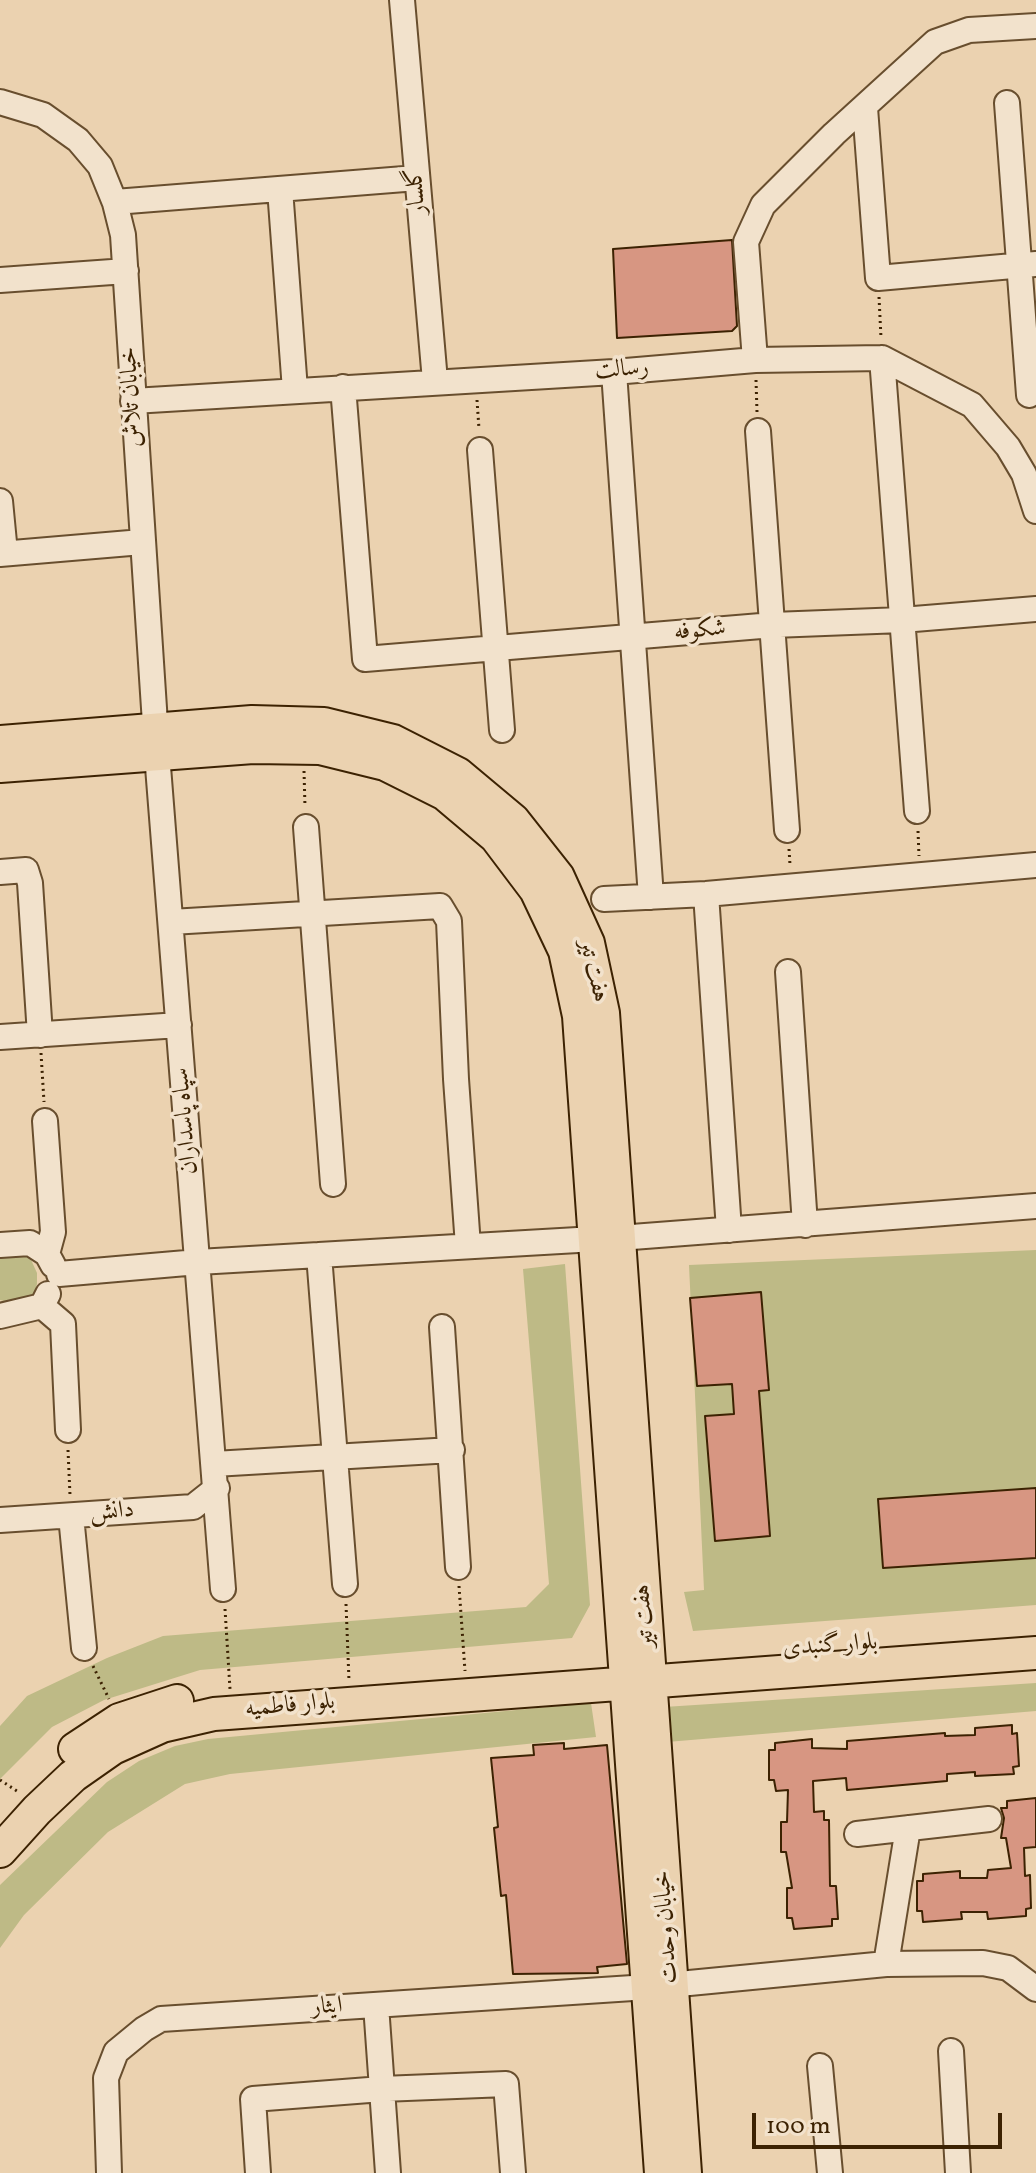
<!DOCTYPE html>
<meta charset="utf-8">
<style>
body{margin:0}
#map{position:relative;width:1036px;height:2173px;overflow:hidden;background:#ebd2b0;font-family:Vollkorn,serif}
canvas{display:block}
.scale{position:absolute;left:752px;top:2113px;width:250px;height:36px;box-sizing:border-box;border:4px solid #3c2202;border-top:0;padding-left:10px;font-size:24px;line-height:28px;white-space:nowrap;color:#3c2202;-webkit-text-stroke:6px #f2e2cc;paint-order:stroke}
</style>
<div id="map">
<canvas width="1036" height="2173"></canvas>
<div class="scale">100 m</div>
</div>
<script>
const ctx = document.querySelector('canvas').getContext('2d');
ctx.lineJoin = 'round';
function fillPath(path, color) {
  ctx.fillStyle = color;
  ctx.fill(path, 'evenodd');
}
function shape(rows) {
  const path = new Path2D();
  for (const r of rows) {
    path.moveTo(r[0], r[1]);
    for (let i = 2; i < r.length; i += 2) path.lineTo(r[i], r[i + 1]);
  }
  return path;
}
function strokePath(path, color, width, dash) {
  ctx.strokeStyle = color;
  ctx.lineWidth = width;
  ctx.lineCap = dash ? 'butt' : 'round';
  ctx.setLineDash(dash || []);
  ctx.stroke(path);
}
function label(font, color, halo, rows, align = 'center') {
  ctx.font = font + ' Vollkorn,Amiri,serif';
  ctx.lineWidth = 7;
  ctx.setLineDash([]);
  ctx.textBaseline = 'middle';
  ctx.strokeStyle = halo;
  ctx.fillStyle = color;
  for (const [text, x, y, turn = 0] of rows) {
    ctx.save();
    ctx.translate(x, y);
    ctx.rotate((+turn || 0) * Math.PI / 180);
    ctx.textAlign = isNaN(turn) ? turn : align;
    if (halo) ctx.strokeText(text, 0, 0);
    ctx.fillText(text, 0, 0);
    ctx.restore();
  }
}
fillPath(shape([
 [1036,1250,1036,1605,693,1631,684,1592,704,1590,689,1265],
 [28,1253,37,1273,37,1284,33,1295,18,1304,0,1300,0,1258],
 [565,1264,590,1605,572,1638,200,1670,104,1700,52,1727,0,1779,0,1726,27,1696,107,1658,163,1636,526,1607,549,1584,523,1269],
 [1036,1683,1036,1711,667,1742,664,1707],
 [591,1703,596,1737,230,1774,185,1784,108,1832,24,1915,0,1948,0,1885,107,1782,139,1761,175,1746,208,1739]
]), '#beba86');
const building = shape([
 [732,240,737,326,732,331,617,338,613,249,732,240],
 [761,1292,769,1390,759,1391,770,1536,715,1541,705,1416,734,1414,732,1384,697,1386,690,1298,761,1292],
 [1036,1488,1036,1558,883,1568,878,1499,1036,1488],
 [1012,1725,1012,1734,1017,1733,1019,1766,1013,1767,1014,1774,975,1776,975,1772,947,1774,947,1781,847,1790,846,1778,813,1781,814,1812,824,1811,824,1820,829,1820,830,1886,836,1886,838,1919,832,1919,832,1926,794,1929,792,1918,787,1918,787,1888,792,1888,786,1852,781,1852,781,1822,787,1822,788,1790,776,1791,774,1780,769,1780,769,1750,775,1750,775,1743,812,1739,812,1748,847,1749,847,1741,945,1733,945,1736,975,1735,975,1728,1012,1725],
 [564,1743,564,1749,607,1745,627,1964,597,1967,598,1973,513,1974,506,1895,501,1896,494,1828,498,1827,491,1758,534,1755,533,1745,564,1743],
 [1036,1798,1036,1847,1024,1848,1025,1876,1030,1875,1031,1908,1026,1909,1026,1916,988,1919,987,1912,961,1912,962,1919,923,1922,922,1911,917,1911,917,1881,923,1881,923,1874,960,1871,960,1878,987,1878,988,1870,1011,1868,1006,1838,1001,1838,1004,1818,1001,1808,1007,1808,1007,1801,1036,1798]
]);
fillPath(building, '#d79682');
strokePath(building, '#3c2202', 2);
const minor = shape([
 [402,0,435,381],
 [0,102,43,115,78,140,100,166,115,203,123,235,157,754,223,1589],
 [1007,103,1029,395],
 [865,108,878,278,1036,264],
 [280,189,295,390],
 [115,202,417,178],
 [0,280,126,271],
 [882,358,917,811],
 [755,360,746,242,763,205,834,134,935,42,969,30,1036,26],
 [614,372,651,897],
 [343,387,365,659,773,625,902,620,1036,609],
 [133,401,614,372,755,360,882,358,972,405,1008,447,1024,474,1036,511],
 [758,431,787,830],
 [480,450,502,730],
 [0,501,5,553],
 [0,554,142,542],
 [306,827,333,1184],
 [0,872,26,870,30,883,40,1035],
 [706,894,729,1230],
 [604,899,706,894,1036,865],
 [171,922,440,906,449,921,456,1079,468,1246],
 [788,972,805,1225],
 [0,1037,179,1025],
 [45,1121,53,1232,47,1254],
 [619,1238,1036,1206],
 [0,1245,30,1243,47,1254,53,1265],
 [319,1255,345,1584],
 [59,1274,198,1262,595,1239],
 [42,1306,63,1324,68,1430],
 [0,1316,42,1306,48,1294],
 [442,1327,458,1567],
 [214,1464,452,1450],
 [71,1516,84,1648],
 [0,1520,193,1507,217,1488],
 [857,1834,989,1819],
 [886,1964,908,1828],
 [376,2005,388,2173],
 [951,2051,958,2173],
 [820,2066,830,2173],
 [109,2173,106,2078,116,2052,144,2029,161,2019,648,1987,886,1964,983,1963,1008,1968,1036,1989],
 [258,2173,253,2099,382,2089,506,2084,513,2173]
]);
const major = shape([
 [0,742,252,722,324,724,393,741,458,774,513,820,558,877,588,943,603,1013,685,2173],
 [0,766,253,747,320,748,385,764,445,794,496,837,536,890,565,951,579,1016,661,2173],
 [75,1749,119,1720,177,1701],
 [0,1851,37,1810,73,1776,113,1748,162,1726,214,1714,1036,1653]
]);
strokePath(minor, '#684e2e', 28);
strokePath(major, '#3c2202', 36);
strokePath(shape([
 [879,297,881,338],
 [756,380,757,412],
 [477,400,479,429],
 [304,771,305,807],
 [918,831,919,856],
 [789,849,790,865],
 [41,1053,44,1102],
 [68,1450,70,1495],
 [459,1586,465,1671],
 [346,1604,349,1681],
 [225,1609,230,1689],
 [93,1666,109,1699],
 [0,1780,20,1793]
]), '#3c2202', 3, [2, 4]);
strokePath(minor, '#f2e2cc', 24);
strokePath(major, '#ebd2b0', 32);
label('24px', '#3c2202', '#f2e2cc', [
 ["گلسار",418,191,-95],
 ["رسالت",622,371,-4],
 ["خیابان تلاش",133,397,-93],
 ["شکوفه",700,632,-5],
 ["هفت تیر",592,971,76],
 ["سپاه پاسداران",187,1121,-95],
 ["دانش",112,1513,-4],
 ["هفت تیر",646,1616,-94],
 ["بلوار گنبدی",830,1647,-4],
 ["بلوار فاطمیه",290,1707,-5],
 ["خیابان وحدت",668,1927,-94],
 ["ایثار",327,2008,-4]
]);
</script>
